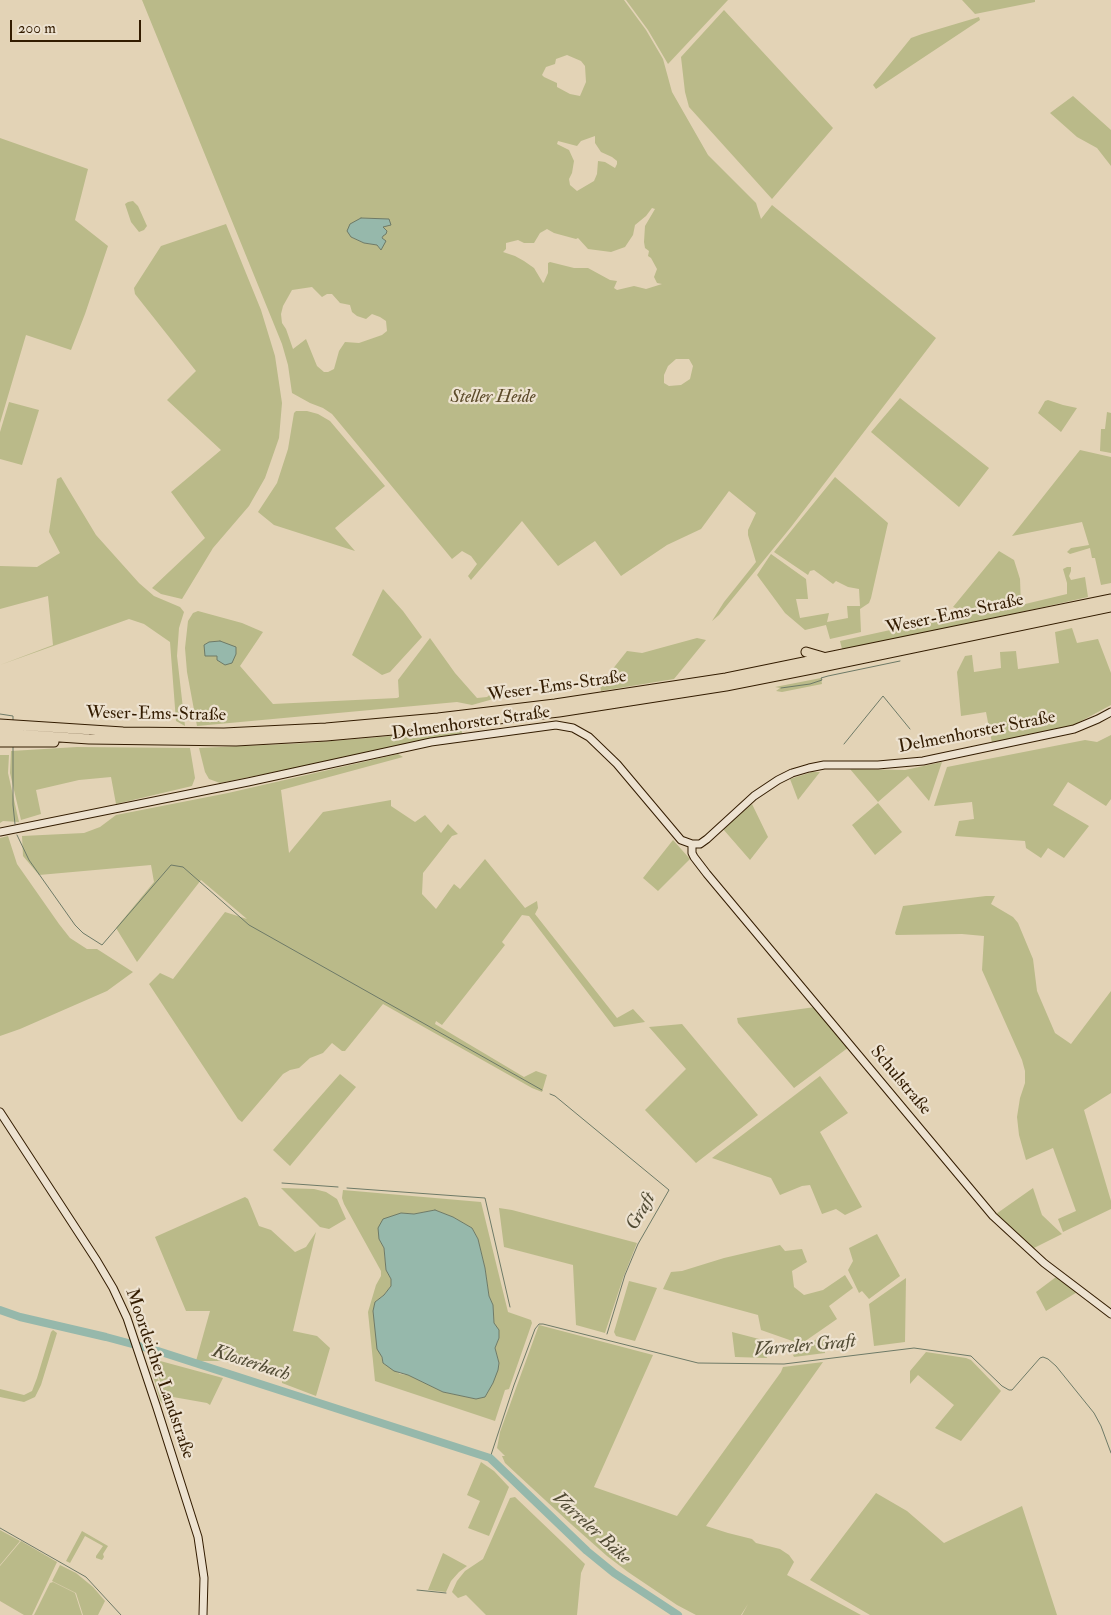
<!DOCTYPE html>
<meta charset="utf-8">
<style>
body{margin:0}
#map{position:relative;width:1111px;height:1615px;overflow:hidden;background:#e3d3b6;font-family:"IM FELL Double Pica",serif}
canvas{display:block}
.scale{position:absolute;left:10px;top:20px;width:131px;height:22px;box-sizing:border-box;border:2px solid #331c01;border-top:0;padding-left:6px;font-size:15px;line-height:18px;white-space:nowrap;color:#331c01;-webkit-text-stroke:4px #ede2d0;paint-order:stroke}
</style>
<div id="map">
<canvas width="1111" height="1615"></canvas>
<div class="scale">200 m</div>
</div>
<script>
const ctx = document.querySelector('canvas').getContext('2d');
ctx.lineJoin = 'round';
function fillPath(path, color) {
  ctx.fillStyle = color;
  ctx.fill(path, 'evenodd');
}
function shape(rows) {
  const path = new Path2D();
  for (const r of rows) {
    path.moveTo(r[0], r[1]);
    for (let i = 2; i < r.length; i += 2) path.lineTo(r[i], r[i + 1]);
  }
  return path;
}
function strokePath(path, color, width, dash) {
  ctx.strokeStyle = color;
  ctx.lineWidth = width;
  ctx.lineCap = dash ? 'butt' : 'round';
  ctx.setLineDash(dash || []);
  ctx.stroke(path);
}
function label(font, color, halo, rows, align = 'center') {
  ctx.font = font + ' "IM FELL Double Pica",serif';
  ctx.lineWidth = 4.5;
  ctx.setLineDash([]);
  ctx.textBaseline = 'middle';
  ctx.strokeStyle = halo;
  ctx.fillStyle = color;
  for (const [text, x, y, turn = 0] of rows) {
    ctx.save();
    ctx.translate(x, y);
    ctx.rotate((+turn || 0) * Math.PI / 180);
    ctx.textAlign = isNaN(turn) ? turn : align;
    if (halo) ctx.strokeText(text, 0, 0);
    ctx.fillText(text, 0, 0);
    ctx.restore();
  }
}
fillPath(shape([
 [142,0,624,0,646,30,663,59,672,92,708,155,756,203,761,219,772,205,936,338,791,527,719,615,712,621,724,602,756,562,748,535,748,530,756,513,729,491,701,529,667,545,621,576,595,541,558,566,522,521,471,580,468,576,477,564,471,556,462,551,452,559,332,414,323,408,310,403,292,393,288,365,282,344],
 [567,55,581,61,585,66,586,82,580,96,570,94,557,87,557,83,544,77,542,75,546,67,555,64,556,59],
 [595,136,595,143,601,152,612,157,617,161,617,164,615,168,605,162,598,161,597,174,594,181,577,191,570,185,569,179,572,173,574,161,569,150,557,144,558,141,577,146,581,141],
 [652,208,655,209,645,226,644,242,645,248,649,251,648,256,651,258,657,269,654,277,657,283,662,284,646,289,634,286,617,290,614,288,617,281,610,280,588,268,574,268,550,262,548,263,548,273,544,282,543,283,534,268,524,261,515,256,503,252,506,249,506,243,518,240,524,243,534,243,540,233,547,229,554,233,576,239,578,238,588,249,611,252,625,247,633,235,635,225,646,216],
 [361,218,372,219,383,236,381,250,377,245,364,243,351,237],
 [312,287,322,297,327,294,332,294,340,303,350,305,352,312,357,316,366,319,372,314,380,317,386,321,387,331,382,335,359,343,345,342,339,351,334,369,328,372,324,372,317,366,306,339,293,349,286,329,282,323,281,314,283,306,292,290],
 [676,359,689,359,693,366,690,379,681,385,669,386,664,383,664,375,668,366],
 [626,0,728,0,668,64,648,30],
 [962,0,1035,0,1035,2,975,14],
 [724,10,833,128,772,199,689,107,685,92,681,57],
 [979,17,980,20,876,89,873,85,911,38,922,34],
 [1073,96,1111,130,1111,166,1097,148,1077,137,1050,113],
 [0,138,88,169,75,220,108,246,85,314,71,350,26,335,0,423],
 [133,201,138,206,147,226,144,230,139,232,131,222,125,204,128,202],
 [226,224,261,310,275,356,282,403,279,438,265,478,249,506,213,548,182,599,161,594,152,588,205,538,171,492,221,450,167,400,196,371,135,294,134,288,161,246],
 [900,398,989,468,959,507,871,432],
 [1048,400,1063,405,1077,408,1061,432,1038,413,1045,401],
 [9,402,39,410,22,465,0,459,0,432],
 [296,411,307,411,318,414,330,421,385,486,335,528,355,551,274,525,258,512,277,483,288,449,294,413],
 [1107,412,1111,413,1111,453,1100,451,1101,429,1105,429],
 [1080,450,1111,457,1111,583,1101,585,1095,558,1092,558,1090,548,1070,554,1067,552,1071,548,1089,545,1082,522,1012,536],
 [61,477,96,535,139,583,154,596,180,607,184,612,179,628,177,656,185,726,176,721,170,642,144,624,129,619,0,665,53,645,48,596,0,609,0,566,37,567,60,553,49,532,57,479],
 [835,477,888,523,871,598,869,603,860,609,861,632,830,639,826,625,805,630,785,613,757,575,771,554,806,579,808,599,796,599,800,618,829,613,827,622,848,618,847,606,860,606,859,589,848,587,836,581,833,584,814,570,810,571,808,575,774,552],
 [999,551,1014,560,1020,579,1021,605,1067,594,1067,583,1063,569,1067,567,1071,567,1071,571,1069,576,1071,580,1085,577,1088,597,982,621,842,649,840,641,936,620,958,609,953,607],
 [383,589,403,611,422,637,390,672,382,675,352,655],
 [198,611,242,623,263,632,240,666,273,704,397,698,399,697,398,680,430,638,455,673,477,698,487,697,502,684,511,694,472,705,457,702,197,726,187,672,185,648,188,621,193,613],
 [1072,628,1077,643,1098,639,1111,673,1111,705,1072,726,992,743,986,712,961,716,957,672,965,656,972,655,974,672,1001,668,1000,652,1016,651,1018,669,1059,663,1055,632],
 [697,638,706,640,674,679,601,691,600,685,627,651,642,653],
 [821,678,822,684,782,692,776,691,780,688,775,687],
 [462,730,462,734,220,783,209,779,205,772,199,748,308,743],
 [1111,735,1111,799,1106,806,1068,782,1053,805,1089,826,1064,858,1048,848,1041,858,1026,848,1025,841,955,836,959,821,974,819,972,802,934,806,947,767,1085,740,1097,742],
 [77,747,190,748,195,778,192,786,116,804,111,777,79,780,36,790,41,814,21,820,10,773,11,751],
 [398,754,403,757,281,790,289,853,323,812,391,800,391,806,415,822,425,815,441,833,448,824,458,834,452,836,423,873,422,894,436,909,454,884,460,889,485,859,525,908,537,901,538,908,535,914,617,1018,633,1009,645,1022,614,1027,529,916,522,915,502,942,505,945,442,1025,436,1021,435,1024,524,1077,536,1071,547,1075,542,1092,532,1088,383,1004,345,1051,342,1051,332,1043,323,1053,310,1058,299,1068,290,1070,283,1074,242,1122,238,1119,149,984,160,973,173,979,225,912,247,919,201,880,137,962,116,928,154,882,151,865,39,875,23,856,22,836,84,833,100,827,116,815,228,793],
 [0,755,9,755,8,773,19,822,3,821,0,823],
 [942,762,929,801,908,776,878,802,850,769,905,770],
 [812,772,820,772,798,800,790,779],
 [878,803,902,832,875,855,852,825],
 [752,804,768,837,750,860,723,829],
 [8,836,17,864,59,924,70,938,87,949,97,949,133,972,107,991,20,1029,0,1036,0,838],
 [673,840,690,859,658,891,643,878],
 [986,896,995,896,991,904,1013,917,1018,923,1033,959,1037,991,1055,1033,1071,1044,1111,991,1111,1093,1084,1110,1111,1201,1111,1209,1063,1232,1058,1219,1076,1211,1053,1148,1026,1160,1019,1135,1017,1117,1020,1098,1025,1083,1025,1071,1022,1060,982,970,984,936,962,934,896,935,895,933,903,906],
 [815,1007,849,1047,794,1088,738,1023,737,1018],
 [682,1024,758,1115,696,1163,645,1110,686,1069,649,1027],
 [340,1074,356,1087,290,1166,273,1150],
 [820,1076,848,1113,820,1132,862,1207,845,1215,836,1209,822,1214,810,1185,802,1186,780,1195,771,1178,712,1158],
 [281,1188,314,1189,326,1192,337,1199,346,1219,329,1229,320,1227],
 [1033,1188,1042,1215,1062,1234,1032,1249,996,1214],
 [343,1190,481,1202,508,1312,531,1320,532,1323,509,1389,505,1390,495,1421,375,1381,368,1312,376,1285,381,1276,381,1271,344,1204,342,1198],
 [435,1210,453,1217,472,1228,478,1239,485,1268,489,1296,493,1305,494,1323,499,1338,495,1348,499,1363,493,1383,485,1397,476,1399,443,1392,408,1375,400,1374,383,1363,375,1326,373,1311,375,1302,384,1295,391,1286,391,1279,386,1270,384,1248,379,1239,401,1213,414,1214],
 [245,1197,248,1199,259,1226,271,1230,295,1252,306,1247,316,1232,293,1331,317,1336,330,1348,316,1396,282,1383,282,1375,223,1361,196,1361,210,1311,186,1311,155,1237],
 [499,1208,512,1210,637,1243,623,1278,605,1333,576,1325,573,1265,504,1247],
 [877,1234,900,1276,869,1299,862,1291,859,1293,848,1270,853,1261,849,1248],
 [780,1245,785,1251,802,1249,807,1262,792,1271,794,1287,804,1295,823,1290,845,1275,853,1288,829,1306,837,1319,801,1344,761,1330,758,1315,663,1289,671,1272,682,1271,724,1258],
 [1056,1277,1079,1291,1046,1311,1036,1292],
 [906,1278,905,1342,874,1346,869,1304],
 [629,1281,657,1288,635,1341,616,1336,614,1332],
 [539,1325,653,1355,594,1487,677,1516,781,1372,783,1367,823,1362,706,1526,728,1533,752,1539,756,1543,780,1549,789,1555,794,1562,787,1575,861,1615,742,1615,748,1604,741,1615,696,1615,677,1605,628,1572,607,1556,571,1524,505,1463,502,1456,505,1456,497,1448,500,1432],
 [53,1330,57,1333,41,1385,35,1397,24,1402,0,1397,0,1389,24,1395,32,1391,37,1378,51,1332],
 [732,1332,763,1340,767,1358,735,1357],
 [824,1334,825,1353,794,1357,793,1355],
 [926,1352,966,1358,971,1360,1001,1391,961,1441,935,1428,954,1405,918,1375,910,1384,910,1371],
 [148,1354,150,1355,163,1394,171,1399,169,1403,166,1404,162,1403,160,1400,147,1356],
 [153,1359,223,1378,210,1405,207,1403,173,1397,164,1394],
 [481,1462,494,1471,509,1487,489,1536,468,1528,480,1501,467,1495],
 [876,1493,907,1511,944,1543,1022,1506,1057,1615,870,1615,810,1580],
 [515,1497,585,1564,581,1573,577,1615,486,1615,466,1595,458,1598,452,1592,457,1581,465,1571,483,1559,510,1498],
 [0,1530,20,1541,0,1565],
 [82,1531,108,1546,103,1554,104,1557,102,1560,96,1558,96,1556,103,1546,85,1536,70,1563,66,1561],
 [21,1541,57,1562,32,1615,24,1615,0,1601,0,1566],
 [443,1553,467,1566,459,1572,451,1581,446,1592,428,1590],
 [60,1565,76,1573,93,1587,105,1601,98,1615,83,1615,76,1593,52,1581],
 [53,1582,75,1593,82,1615,34,1615,50,1583]
]), '#baba89');
const water = shape([
 [361,218,389,219,391,225,383,227,387,231,386,234,383,236,382,238,386,241,381,250,377,245,364,243,351,237,347,231,350,224,361,218],
 [220,641,236,647,236,654,232,663,225,665,217,660,217,656,205,656,204,645,209,642,220,641],
 [435,1210,453,1217,472,1228,478,1239,485,1268,489,1296,493,1305,494,1323,499,1330,499,1338,495,1348,499,1363,498,1370,493,1383,485,1397,476,1399,443,1392,408,1375,394,1371,383,1363,382,1357,377,1349,373,1311,375,1302,384,1295,391,1286,391,1279,386,1270,384,1248,379,1239,378,1228,383,1219,401,1213,414,1214,435,1210]
]);
fillPath(water, '#96b8ab');
strokePath(water, '#6e7a67', 1);
strokePath(shape([
 [781,688,810,684,822,680,821,678,828,676,900,661],
 [0,714,13,716,13,722],
 [844,744,883,696,910,729],
 [13,746,13,805,15,824],
 [17,835,29,860,75,925,83,933,102,945,171,865,183,867,249,925,542,1090],
 [550,1094,555,1096,669,1190,638,1244,625,1275,607,1334],
 [282,1183,338,1187],
 [347,1188,485,1198,510,1307],
 [490,1458,514,1385,535,1329,539,1324,543,1324,698,1363,784,1364,914,1348,971,1356,1002,1386,1009,1390,1012,1390,1040,1358,1043,1357,1048,1359,1056,1366,1094,1413,1101,1426,1111,1453],
 [0,1528,86,1577,121,1615],
 [417,1590,446,1593]
]), '#6e7a67', 1);
strokePath(shape([
 [0,1310,20,1317,106,1337,158,1351,490,1458,587,1551,614,1573,678,1615]
]), '#96b8ab', 8);
const secondary = shape([
 [0,832,248,782,431,742,556,725,573,728,589,737,617,764,681,840,692,844,700,844,707,839,754,796,778,780,792,773,809,768,824,765,878,765,923,761,1074,729,1098,719,1111,712],
 [692,844,692,853,694,857,707,874,993,1216,1044,1263,1111,1314],
 [0,1112,97,1261,113,1288,127,1318,157,1408,198,1537,204,1578,203,1615]
]);
const highway = shape([
 [806,652,823,657],
 [0,724,123,732,224,733,326,728,438,718,555,704,726,678,1111,599],
 [0,733,89,739,236,741,326,736,438,726,559,712,726,686,817,668,1111,607],
 [0,742,54,742]
]);
strokePath(secondary, '#331c01', 9);
strokePath(highway, '#331c01', 11);
strokePath(secondary, '#ede2d0', 7);
strokePath(highway, '#e3d3b6', 9);
label('italic 18px', '#5c4b2a', '#ede2d0', [
 ["Steller Heide",493,398]
]);
label('18px', '#331c01', '#ede2d0', [
 ["Weser-Ems-Straße",955,615,-12],
 ["Weser-Ems-Straße",557,687,-8],
 ["Weser-Ems-Straße",156,715,1],
 ["Delmenhorster Straße",471,724,-8],
 ["Delmenhorster Straße",977,733,-11],
 ["Schulstraße",900,1081,50],
 ["Moordeicher Landstraße",159,1374,71]
]);
label('italic 19px', '#514b34', '#ede2d0', [
 ["Graft",642,1212,-60],
 ["Varreler Graft",805,1347,-5],
 ["Klosterbach",251,1364,18],
 ["Varreler Bäke",591,1529,42]
]);
</script>
